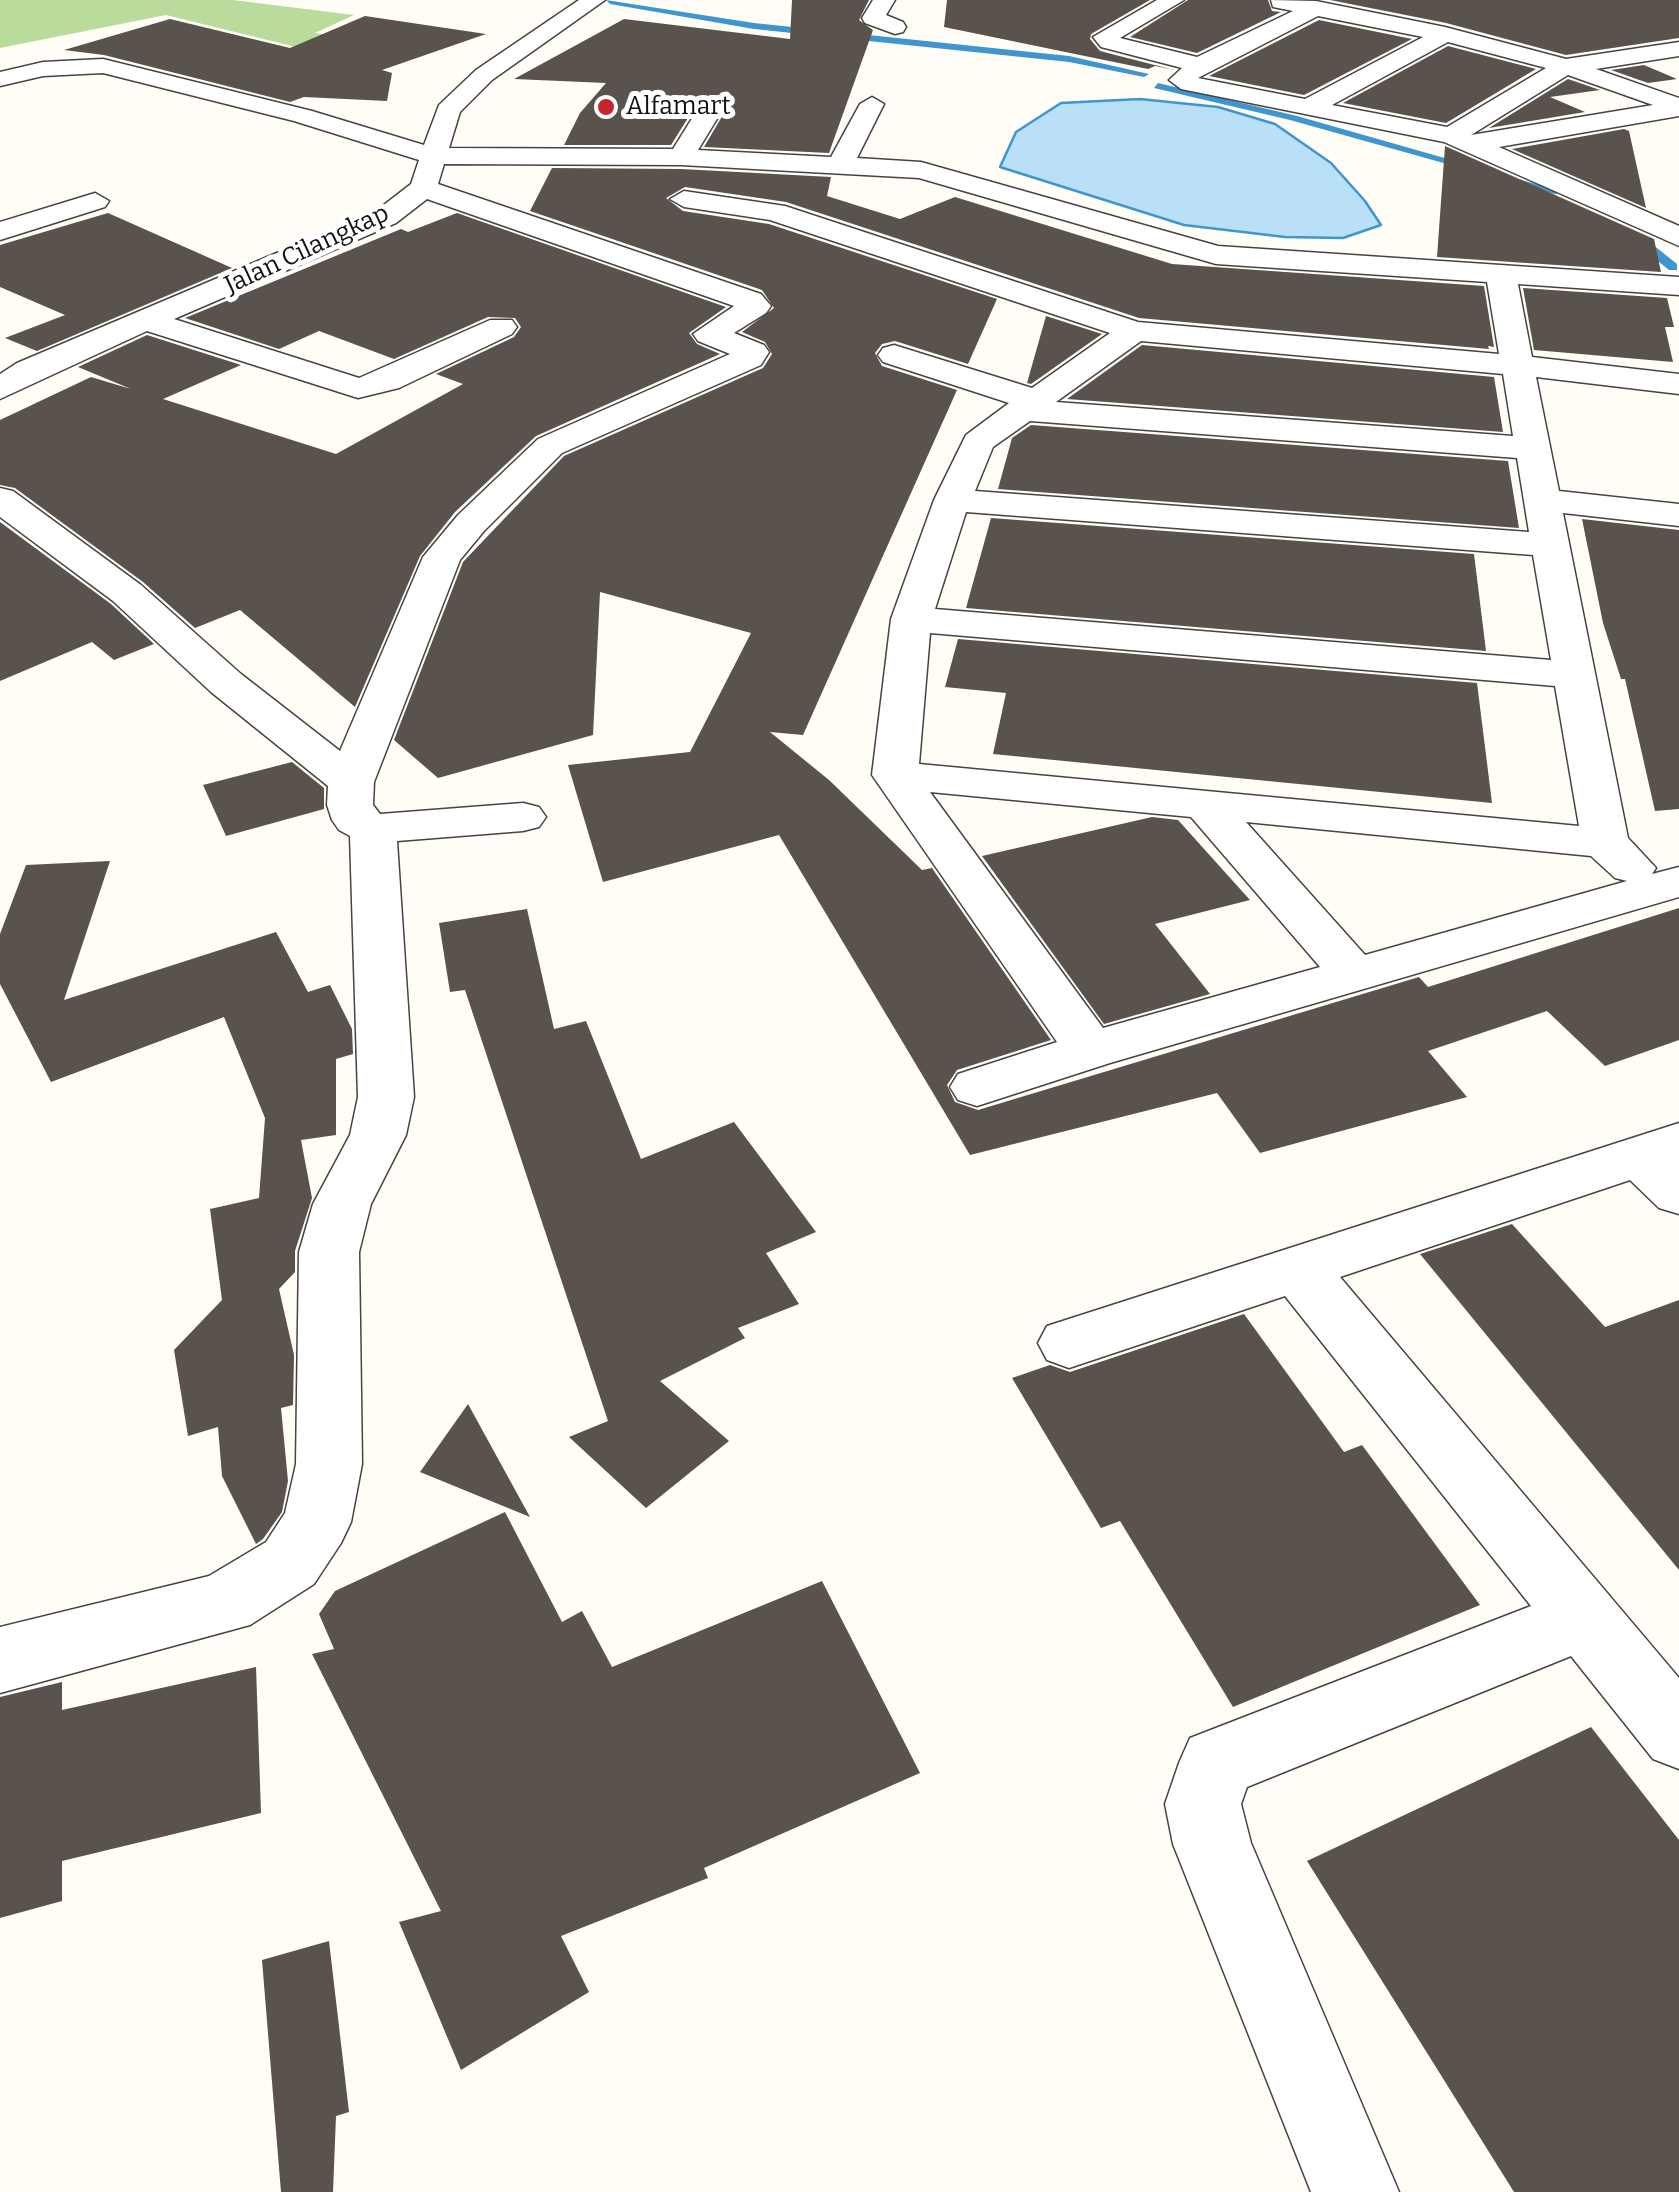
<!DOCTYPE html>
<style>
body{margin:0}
canvas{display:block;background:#fffdf5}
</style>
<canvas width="1679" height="2192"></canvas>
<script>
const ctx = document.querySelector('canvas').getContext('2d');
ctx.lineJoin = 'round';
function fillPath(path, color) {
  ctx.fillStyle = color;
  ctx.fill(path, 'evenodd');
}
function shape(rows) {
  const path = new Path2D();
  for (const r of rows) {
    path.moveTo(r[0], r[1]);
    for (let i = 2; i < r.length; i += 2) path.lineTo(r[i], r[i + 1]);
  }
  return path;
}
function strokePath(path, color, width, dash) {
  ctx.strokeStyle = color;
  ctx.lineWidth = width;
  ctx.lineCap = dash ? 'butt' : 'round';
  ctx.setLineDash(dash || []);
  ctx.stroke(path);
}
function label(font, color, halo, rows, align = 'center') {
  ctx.font = font + ' Bitter,serif';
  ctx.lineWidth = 10;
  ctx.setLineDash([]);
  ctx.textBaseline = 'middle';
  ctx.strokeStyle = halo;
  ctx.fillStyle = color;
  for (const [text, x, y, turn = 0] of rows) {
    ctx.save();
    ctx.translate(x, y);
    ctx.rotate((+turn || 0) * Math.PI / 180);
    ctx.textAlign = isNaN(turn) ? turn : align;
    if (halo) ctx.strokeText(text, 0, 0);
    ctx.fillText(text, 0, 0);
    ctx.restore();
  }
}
fillPath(shape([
 [0,0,233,0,354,15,315,33,401,46,361,63,166,15,0,48]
]), '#b9dc9c');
const water = shape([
 [1140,99,1218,107,1275,124,1331,163,1365,201,1381,225,1343,238,1285,237,1184,225,1000,167,1016,132,1061,103,1140,99]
]);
fillPath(water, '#b9e0f7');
strokePath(water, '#3f96cf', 2.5);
fillPath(shape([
 [606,0,754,23,1069,56,1149,74,1144,77,1069,62,754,29,610,4,606,0],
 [1158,83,1297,116,1564,192,1554,194,1290,120,1154,88,1158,83],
 [1629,232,1637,232,1677,264,1677,270,1669,270,1629,238,1629,232]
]), '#3f96cf');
fillPath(shape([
 [792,0,869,0,859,20,873,30,829,153,704,147,727,108,709,97,698,102,671,145,564,145,580,113,606,83,514,79,624,19,790,39],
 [947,0,1150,0,1091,34,1090,39,1100,51,1174,70,1155,66,1148,69,944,27],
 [1188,0,1268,0,1272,11,1281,12,1197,53,1130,37],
 [1330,0,1679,0,1679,38,1566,55,1446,23],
 [365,16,486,34,382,70,392,73,387,101,304,97,290,102,104,55,64,50,170,19,290,48],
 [1319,20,1412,39,1304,95,1209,76],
 [1448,46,1536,69,1446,123,1343,103],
 [1644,65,1677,79,1648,83,1611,70],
 [1568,79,1600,90,1550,97,1585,112,1489,128],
 [1624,129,1629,131,1646,208,1512,149],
 [1445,146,1654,239,1661,272,1437,257],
 [552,168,681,169,831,177,827,196,900,219,955,197,1172,264,1484,286,1494,347,1488,346,1489,349,1139,318,786,202,685,187,666,198,683,211,769,224,997,299,968,364,895,341,882,344,875,353,882,366,957,390,803,735,770,732,829,780,922,870,932,868,1051,1040,957,1070,947,1085,955,1102,978,1110,1419,977,1428,987,1679,908,1679,1040,1605,1066,1547,1011,1428,1051,1467,1097,1260,1153,1217,1093,970,1155,779,835,603,882,568,765,690,752,751,633,600,592,593,735,438,778,394,740,463,562,564,456,763,368,772,354,765,342,742,332,774,308,762,290,530,211],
 [108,213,232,268,37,351,5,338,65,315,0,287,0,245],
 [457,213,726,307,689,333,697,344,720,354,536,436,455,512,420,556,355,707,240,610,195,628,143,582,15,488,0,485,0,420,91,377,131,389,78,367,147,335,241,365,163,399,336,454,463,384,436,374,514,337,521,327,515,318,488,317,394,359,319,331,279,349,185,318,401,229,408,232],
 [1523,288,1667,298,1674,327,1665,327,1673,362,1534,350],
 [1046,316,1102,334,1031,384,1027,383],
 [1142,345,1494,377,1503,432,1067,399],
 [1031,425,1508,461,1519,528,998,489,1012,438],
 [991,518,1474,554,1486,651,966,608],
 [1582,519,1679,530,1679,809,1655,811,1625,679,1621,679,1603,623],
 [0,522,111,604,154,644,114,660,92,642,0,681],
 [958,639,1477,683,1492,803,993,754,1006,693,945,687],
 [292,762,324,788,324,809,226,836,203,785],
 [1152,817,1178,820,1250,900,1155,924,1210,994,1104,1024,982,856],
 [110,861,64,1000,276,932,308,992,330,985,352,1029,353,1054,336,1059,336,1135,301,1140,312,1198,295,1251,295,1272,279,1289,294,1355,293,1405,281,1408,288,1481,282,1512,263,1539,256,1544,222,1476,218,1427,188,1436,174,1350,222,1300,210,1209,259,1198,265,1118,224,1017,51,1082,0,984,0,934,26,865],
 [527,909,554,1029,586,1021,641,1159,734,1122,816,1232,766,1253,799,1304,738,1328,745,1338,660,1381,729,1441,646,1508,569,1437,608,1421,465,990,450,992,439,923],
 [1512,1224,1605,1327,1679,1300,1679,1570,1420,1254],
 [1244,1314,1344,1452,1362,1445,1480,1605,1233,1707,1120,1521,1101,1528,1012,1378,1050,1365,1070,1372],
 [468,1404,530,1517,420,1472],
 [505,1512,562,1622,582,1611,612,1667,822,1581,920,1773,704,1868,708,1878,561,1936,589,1992,461,2070,399,1922,441,1911,312,1654,334,1649,319,1614,335,1591],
 [256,1667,261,1813,62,1861,62,1901,0,1918,0,1697,62,1682,62,1710],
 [1591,1727,1679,1840,1679,2192,1514,2192,1307,1861],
 [329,1941,349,2112,336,2116,333,2192,281,2192,262,1960]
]), '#5a524d');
const minor = shape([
 [579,0,605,0,492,80,460,112,449,148,673,149,701,104,710,101,723,109,698,150,831,157,860,104,872,97,884,104,857,158,921,162,1218,246,1679,277,1679,295,1518,284,1532,357,1679,374,1679,394,1536,377,1559,491,1679,504,1679,526,1563,513,1628,838,1656,868,1652,874,1679,867,1679,897,1110,1063,977,1106,958,1100,950,1087,958,1074,1057,1042,872,775,891,619,934,500,966,435,1009,403,883,362,878,355,883,348,894,345,1032,388,1110,333,770,220,684,207,670,199,684,191,785,206,1138,322,1499,354,1487,282,1216,264,919,178,681,165,444,164,438,184,761,294,771,306,766,313,734,333,764,345,769,352,761,365,562,453,484,531,460,560,374,782,373,805,380,814,523,803,539,807,546,817,539,827,523,831,397,841,414,1097,406,1135,371,1204,359,1252,362,1464,351,1522,341,1543,314,1584,250,1625,0,1693,0,1627,209,1576,266,1542,285,1513,296,1464,299,1252,313,1204,350,1135,358,1097,350,836,339,830,332,820,327,805,328,786,211,692,113,601,0,517,0,488,13,491,141,585,241,674,340,751,423,557,458,515,538,439,730,354,698,341,693,334,734,306,427,199,396,223,174,319,359,378,490,320,512,320,517,327,512,334,399,388,358,398,147,331,0,399,0,374,17,363,376,211,411,184,419,160,294,121,103,73,43,76,0,86,0,72,43,62,103,59,312,111,424,145,439,105,476,70,579,0],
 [1141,341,1503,374,1513,436,1056,402,1141,341],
 [1030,421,1517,458,1529,532,975,491,993,447,1030,421],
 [966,512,1533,555,1551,660,935,609,966,512],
 [930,633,1555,686,1579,826,919,764,930,633],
 [930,792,1191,817,1320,967,1103,1028,930,792],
 [1246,822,1591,856,1615,878,1627,881,1365,955,1246,822],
 [873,0,895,0,886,15,903,22,906,27,903,32,895,34,865,23,862,18,873,0],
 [1157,0,1184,0,1120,38,1197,57,1293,11,1273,7,1271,0,1316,1,1445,27,1566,59,1679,42,1679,56,1596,69,1679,98,1679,116,1499,147,1679,226,1679,246,1444,142,1181,89,1169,80,1182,68,1101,47,1093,37,1157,0],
 [1318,16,1423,37,1305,99,1198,78,1318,16],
 [1448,42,1546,68,1447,127,1332,105,1448,42],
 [1568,75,1653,105,1471,135,1568,75],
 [95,193,109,201,105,207,0,240,0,222,95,193],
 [1679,1123,1679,1214,1659,1208,1630,1180,1340,1277,1679,1678,1679,1769,1653,1759,1571,1656,1247,1787,1241,1804,1251,1843,1399,2192,1311,2192,1173,1844,1165,1804,1179,1763,1190,1738,1531,1606,1285,1296,1069,1368,1047,1360,1038,1343,1047,1326,1679,1123]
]);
strokePath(minor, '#444', 3);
fillPath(minor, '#fff');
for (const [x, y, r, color] of [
 [606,107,10,"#c4262e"]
]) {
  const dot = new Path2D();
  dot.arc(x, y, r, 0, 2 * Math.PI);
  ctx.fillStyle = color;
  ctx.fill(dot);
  strokePath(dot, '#fff', 4);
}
label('25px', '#111', '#fff', [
 ["Alfamart",626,107]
], 'left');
label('25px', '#111', '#fff', [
 ["Jalan Cilangkap",307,250,-25]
]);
</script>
